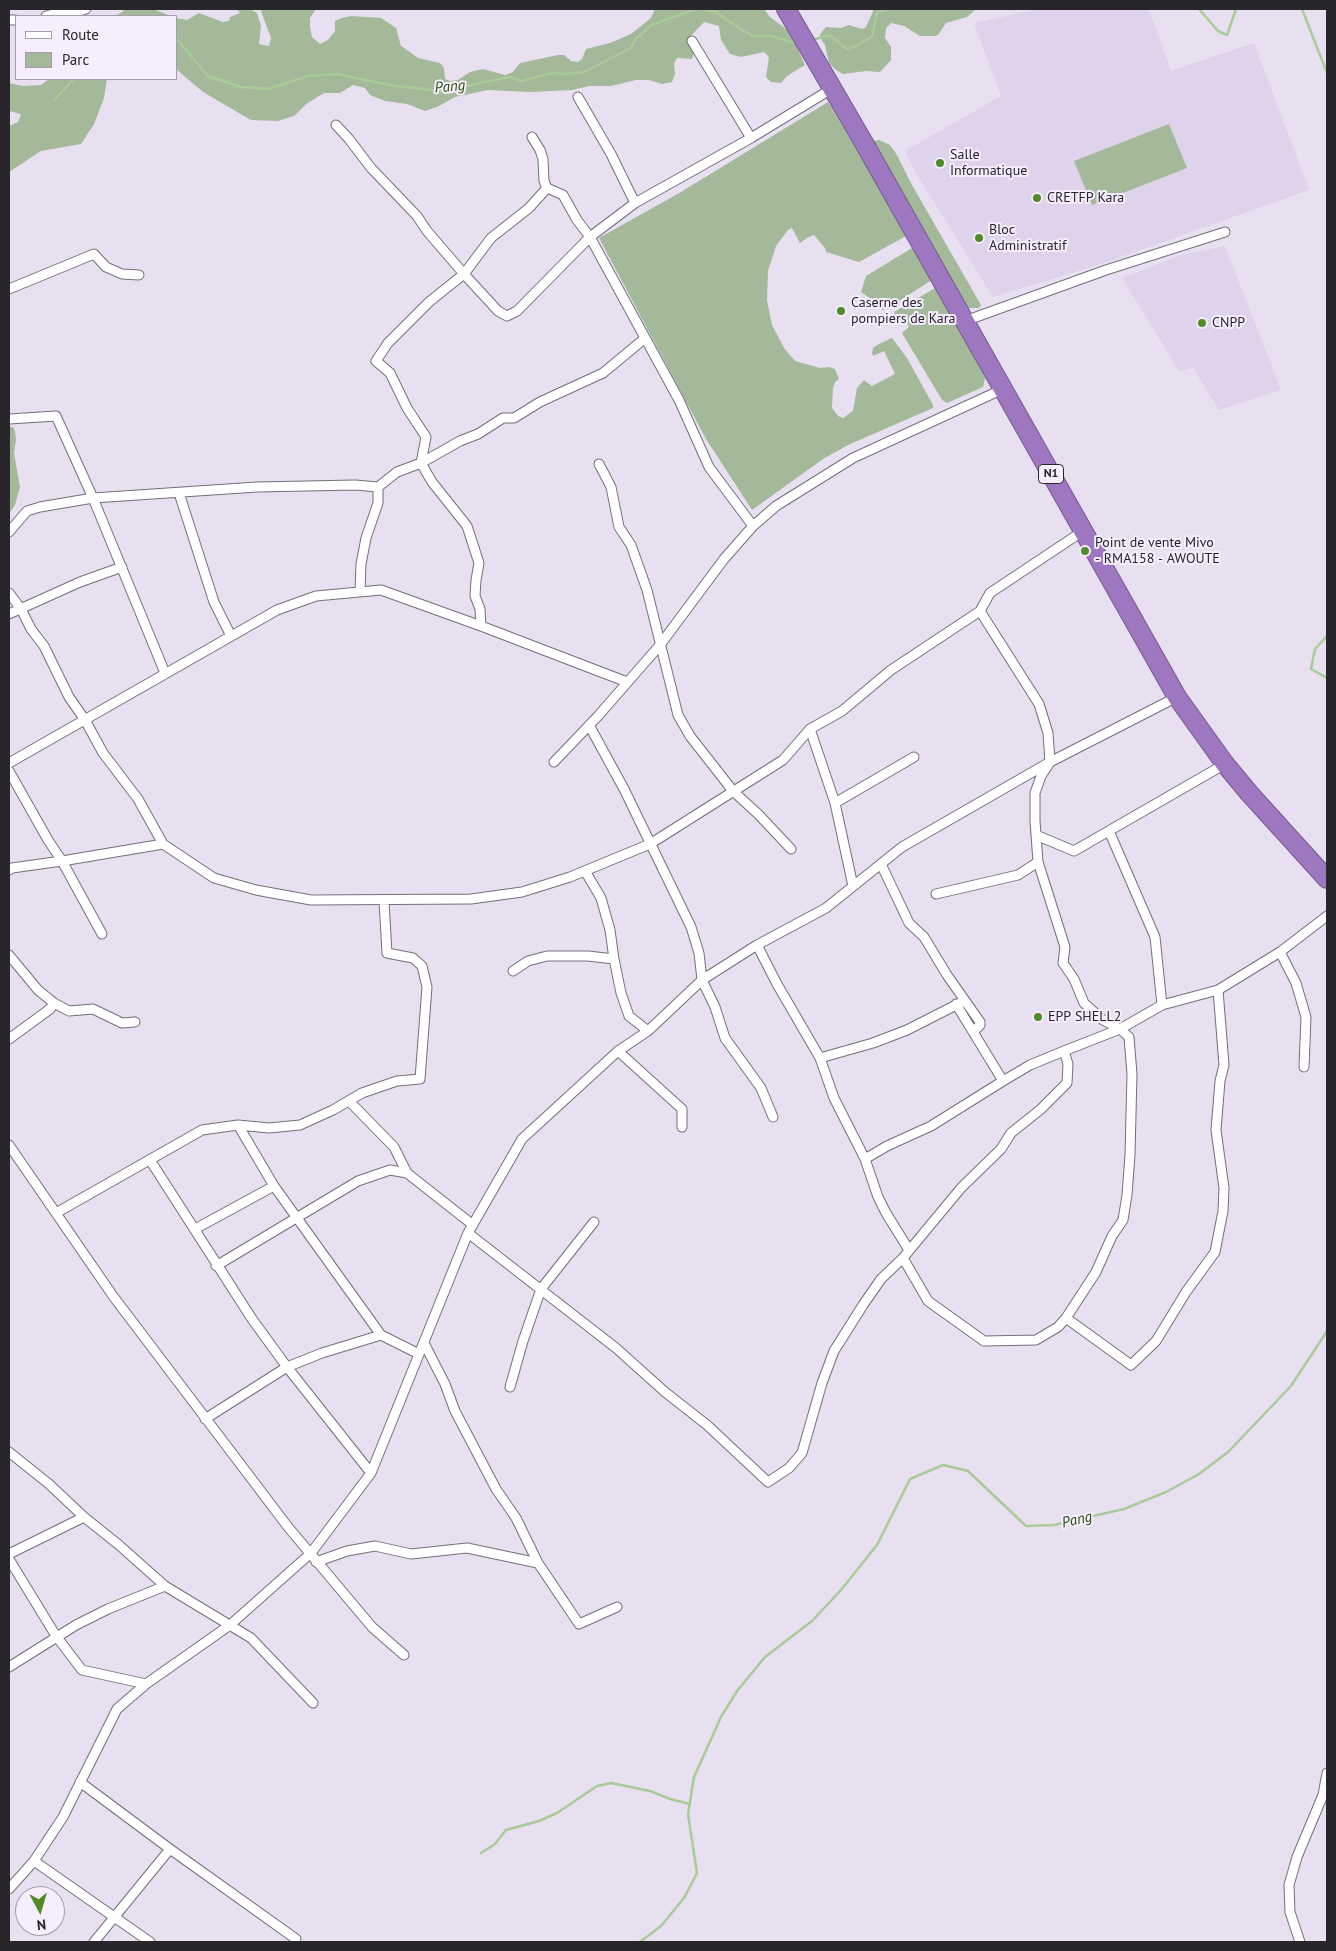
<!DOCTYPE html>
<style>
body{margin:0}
#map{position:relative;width:1336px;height:1951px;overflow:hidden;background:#e8e0f1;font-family:"PT Sans",sans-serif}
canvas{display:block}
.frame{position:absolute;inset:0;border:10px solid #28252b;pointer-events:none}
.legend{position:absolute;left:15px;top:15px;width:162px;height:65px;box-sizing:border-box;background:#f6eefe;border:1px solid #a49eaa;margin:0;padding:6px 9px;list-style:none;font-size:15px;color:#28252b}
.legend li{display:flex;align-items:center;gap:10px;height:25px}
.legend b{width:25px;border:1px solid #a49eaa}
.north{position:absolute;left:15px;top:1886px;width:50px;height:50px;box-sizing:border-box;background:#f6eefe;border:1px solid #a49eaa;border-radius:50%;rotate:174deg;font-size:14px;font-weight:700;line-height:20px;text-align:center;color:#28252b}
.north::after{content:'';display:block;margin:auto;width:18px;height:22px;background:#508b28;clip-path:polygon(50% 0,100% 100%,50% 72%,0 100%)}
</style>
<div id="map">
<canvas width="1336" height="1951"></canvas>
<div class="frame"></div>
<ul class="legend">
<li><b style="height:6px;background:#fff"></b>Route</li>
<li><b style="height:14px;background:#a3b999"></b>Parc</li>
</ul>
<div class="north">N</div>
</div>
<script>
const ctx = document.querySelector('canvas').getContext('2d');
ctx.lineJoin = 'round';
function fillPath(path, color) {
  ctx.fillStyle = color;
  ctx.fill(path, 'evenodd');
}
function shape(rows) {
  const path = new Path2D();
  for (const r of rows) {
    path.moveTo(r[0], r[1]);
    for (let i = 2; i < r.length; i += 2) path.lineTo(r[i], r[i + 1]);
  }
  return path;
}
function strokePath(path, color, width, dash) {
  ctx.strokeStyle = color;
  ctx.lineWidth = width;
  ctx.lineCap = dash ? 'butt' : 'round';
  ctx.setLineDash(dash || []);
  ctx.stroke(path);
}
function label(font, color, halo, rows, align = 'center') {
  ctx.font = font + ' "PT Sans",sans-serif';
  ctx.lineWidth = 4;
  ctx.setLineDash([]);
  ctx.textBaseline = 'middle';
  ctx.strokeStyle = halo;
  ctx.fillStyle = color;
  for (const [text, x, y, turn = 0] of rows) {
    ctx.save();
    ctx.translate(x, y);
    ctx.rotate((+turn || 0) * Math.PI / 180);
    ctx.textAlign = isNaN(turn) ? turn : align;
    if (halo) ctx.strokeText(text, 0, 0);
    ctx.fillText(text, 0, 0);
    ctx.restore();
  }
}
fillPath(shape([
 [1038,9,1149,9,1171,71,1254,43,1309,190,1101,264,993,297,914,170,905,151,1001,96,974,23],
 [1225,246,1281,390,1219,410,1193,368,1179,371,1122,278,1181,255]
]), '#ded3ea');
fillPath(shape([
 [126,9,153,9,171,16,116,16],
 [237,9,250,9,257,13,261,26,259,44,269,46,271,38,261,11,263,9,316,9,310,18,310,27,312,37,320,44,328,40,335,31,335,21,342,18,351,16,381,18,396,28,401,46,407,50,418,58,440,63,444,68,445,79,450,81,458,80,470,72,483,69,505,75,513,72,520,63,558,55,564,55,571,61,578,62,582,59,586,49,610,43,631,34,651,18,655,9,764,9,770,17,790,32,805,65,787,76,781,83,771,82,766,77,769,57,764,52,741,57,730,54,721,40,719,26,704,22,688,39,694,52,692,59,677,58,674,64,675,74,672,82,662,84,649,80,636,80,611,86,589,86,572,90,530,92,488,90,455,97,437,107,425,111,407,104,385,101,370,95,365,88,353,85,340,93,324,93,306,104,294,116,278,121,251,120,203,92,176,69,176,18,187,20,199,13,223,22,229,21,230,17,240,13],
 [874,9,976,9,967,17,946,23,938,35,935,36,920,36,904,26,891,23,886,28,885,38,891,47,891,60,880,72,866,71,843,74,836,70,829,63,825,45,822,41,820,35,822,32,826,27,841,28,849,25,862,29,866,27],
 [49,79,107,79,104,98,94,124,81,144,41,151,9,172,9,126,18,122,21,114,9,111,9,83,23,86,41,85],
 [828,102,875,180,906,236,859,262,826,252,825,248,814,235,807,238,800,243,792,228,788,230,776,246,768,271,767,300,772,325,784,348,795,361,820,368,829,367,835,369,839,379,835,382,833,388,832,408,838,416,843,418,853,411,857,388,864,380,872,386,895,374,884,351,873,356,872,353,873,348,877,345,892,338,907,358,933,405,933,408,848,445,823,459,752,510,706,439,599,238,681,192],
 [1169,124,1187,168,1092,205,1074,161],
 [879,140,890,145,897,155,912,185,981,305,979,308,968,308,963,303,874,146,874,141],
 [912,248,932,280,888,308,883,310,878,304,861,292,866,276],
 [937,287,985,378,983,387,947,403,942,400,902,333,909,327,903,314,896,318,894,312],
 [9,427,13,427,15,431,16,440,14,453,20,487,15,505,9,514]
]), '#a3b999');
strokePath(shape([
 [702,9,716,12,734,25,752,36,771,36,791,42,796,42],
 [1199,9,1218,31,1227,35,1236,9],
 [1302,9,1327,73],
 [176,38,208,76,241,87,268,89,308,76,336,74,395,86,441,91,510,77,521,81,553,73,566,74,584,72,631,48,635,40,651,25,696,9],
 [812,40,830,35,848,50,872,37,877,13,887,9],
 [54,100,74,79],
 [1327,636,1315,649,1311,669,1327,678],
 [481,1853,495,1844,506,1830,539,1821,557,1813,597,1786,611,1783,650,1791,670,1799,690,1804],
 [640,1942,661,1926,684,1898,697,1873,688,1814,694,1777,721,1717,737,1691,765,1657,812,1621,841,1590,877,1545,910,1479,943,1465,968,1471,1026,1526,1054,1525,1124,1509,1166,1492,1199,1474,1228,1452,1291,1386,1327,1331]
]), '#a9cb98', 2.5);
const street = shape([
 [46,16,57,13,76,12,86,9],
 [9,20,16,20],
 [692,41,751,138],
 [578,97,611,154,635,203],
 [336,125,349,139,371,168,417,216,427,231,464,274,498,311,507,316,517,311,590,237,635,203,751,138,833,88],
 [532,137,540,150,543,159,544,181,547,188,563,195,577,220,590,237,679,400,709,467,753,526],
 [9,289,94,254,106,267,122,274,139,275],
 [965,321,1106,270,1225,232],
 [9,419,56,416,93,498,165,673],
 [599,464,611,487,619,527,631,545,647,590,678,715,690,736,733,791,759,815,791,849],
 [179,493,214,602,231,636],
 [9,532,27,511,40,507,93,498,257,487,355,485,378,487,397,472,421,463,460,441,478,434,503,418,514,418,540,402,603,373,644,339],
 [360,591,361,564,366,538,378,503,378,487],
 [9,593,21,609,31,629,44,646,69,697,85,720,103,753,138,799,163,844,214,878,256,890,311,900,471,899,522,892,570,877,650,844,783,760,810,729,842,711,891,670,980,611,990,593,1083,531],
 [9,614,80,582,122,567],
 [481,626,480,609,475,596,476,580,479,563,467,526,432,482,421,463,426,437,407,408,390,373,376,361,388,343,429,302,464,274,491,238,529,208,547,188],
 [589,725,624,789,691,927,699,953,702,980,715,1007,725,1038,761,1088,773,1117],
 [810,729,835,803,853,886],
 [554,762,598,716,660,645,724,559,753,526,776,506,853,458,1003,389],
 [9,763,277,610,316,596,381,590,481,626,627,682],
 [9,771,48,840,62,861,102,934],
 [835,803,914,757],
 [1109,831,1155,937,1162,1005],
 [1036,835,1074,851,1225,764],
 [881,864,909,923,924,937,947,975,980,1022,980,1025,973,1032],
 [9,870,12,868,62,861,163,844],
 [585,871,601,898,610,930,614,959],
 [936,894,1018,875,1038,862],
 [757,945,777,984,820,1058,834,1098,865,1159],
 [1280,952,1296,983,1306,1017,1304,1067],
 [9,955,38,990,54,1003,69,1011,93,1009,122,1023,135,1022],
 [513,971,528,961,547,956,588,956,614,959,621,993,629,1016,648,1031],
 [9,1039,50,1009,54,1003],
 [618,1051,682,1109,682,1127],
 [820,1058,873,1043,907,1030,962,1002],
 [1003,1081,1030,1065,1064,1051],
 [349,1101,394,1147,407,1173],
 [238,1125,274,1186,381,1335,419,1354],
 [9,1145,113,1296,288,1527,372,1627,404,1655],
 [150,1160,252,1319,287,1367,371,1473],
 [56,1213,202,1130,238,1125,269,1128,300,1125,333,1110,362,1093,397,1081,420,1079,427,987,422,966,413,958,387,953,384,901],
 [195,1229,274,1186],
 [468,1233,616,1348,665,1392,707,1425,768,1482,789,1468,802,1453,822,1383,834,1351,863,1305,881,1279,903,1258,961,1188,1001,1149,1011,1133,1041,1109,1067,1083,1068,1064,1064,1051,1120,1029,1162,1005,1218,990,1280,952,1327,916],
 [909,1250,886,1213,878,1197,865,1159,887,1146,931,1126,1003,1081,956,1004],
 [903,1258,928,1301,984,1341,1036,1340,1058,1327,1066,1318,1096,1272,1112,1236,1123,1220,1127,1195,1130,1155,1132,1074,1129,1037,1120,1029,1103,1020,1084,1003,1074,979,1063,963,1065,947,1038,862,1035,821,1035,793,1041,776,1050,762,1048,733,1039,704,980,611],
 [216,1266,358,1181,390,1170,407,1173,473,1225],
 [1066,1318,1131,1365,1156,1341,1186,1292,1215,1252,1223,1211,1224,1188,1216,1130,1220,1081,1224,1065,1218,990],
 [424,1343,445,1384,455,1411,496,1489,516,1518,538,1563,579,1624,617,1607],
 [510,1387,523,1341,541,1289,594,1222],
 [205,1419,287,1367,322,1353,381,1335],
 [9,1452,49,1484,84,1517,119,1545,165,1586,251,1638,313,1703],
 [9,1554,84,1517],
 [9,1559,56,1636,82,1670,146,1684],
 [316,1562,347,1551,375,1546,411,1554,467,1548,538,1563],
 [9,1667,76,1625,108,1609,165,1586],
 [80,1782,170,1849,296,1939],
 [34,1861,150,1942],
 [9,1889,34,1861,63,1817,117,1709,146,1684,230,1625,311,1553,371,1473,468,1233,522,1139,618,1051,648,1031,702,980,757,945,826,908,902,847,1050,762,1177,697],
 [94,1942,170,1849],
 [1300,1942,1290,1912,1289,1885,1297,1857,1323,1795,1327,1773]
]);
const highway = shape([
 [786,9,864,143,1177,697,1225,764,1249,793,1327,879]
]);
strokePath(street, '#746e7c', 11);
strokePath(highway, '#755a8c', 20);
strokePath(street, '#fff', 9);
strokePath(highway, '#9e77c1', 18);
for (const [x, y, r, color] of [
 [940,163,5,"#508b28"],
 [1037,198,5,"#508b28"],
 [979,238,5,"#508b28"],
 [841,311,5,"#508b28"],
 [1202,323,5,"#508b28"],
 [1085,551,5,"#508b28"],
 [1038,1017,5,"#508b28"]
]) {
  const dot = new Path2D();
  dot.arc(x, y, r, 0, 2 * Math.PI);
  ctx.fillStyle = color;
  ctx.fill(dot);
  strokePath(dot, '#f6eefe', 2);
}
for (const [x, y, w] of [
 [1051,474,25]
]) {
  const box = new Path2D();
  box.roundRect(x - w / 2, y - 9.5, w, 19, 4);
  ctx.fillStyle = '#f6eefe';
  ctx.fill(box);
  strokePath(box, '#28252b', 1);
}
label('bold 12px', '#28252b', null, [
 ["N1",1051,474]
]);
label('14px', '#28252b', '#f6eefe', [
 ["Salle",950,155],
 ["Informatique",950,171],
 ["CRETFP Kara",1047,198],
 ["Bloc",989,230],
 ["Administratif",989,246],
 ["Caserne des",851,303],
 ["pompiers de Kara",851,319],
 ["CNPP",1212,323],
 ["Point de vente Mivo",1095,543],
 ["- RMA158 - AWOUTE",1095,559],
 ["EPP SHELL2",1048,1017]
], 'left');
label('italic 15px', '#285007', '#f6eefe', [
 ["Pang",450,87,-5],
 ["Pang",1077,1520,-13]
]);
</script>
